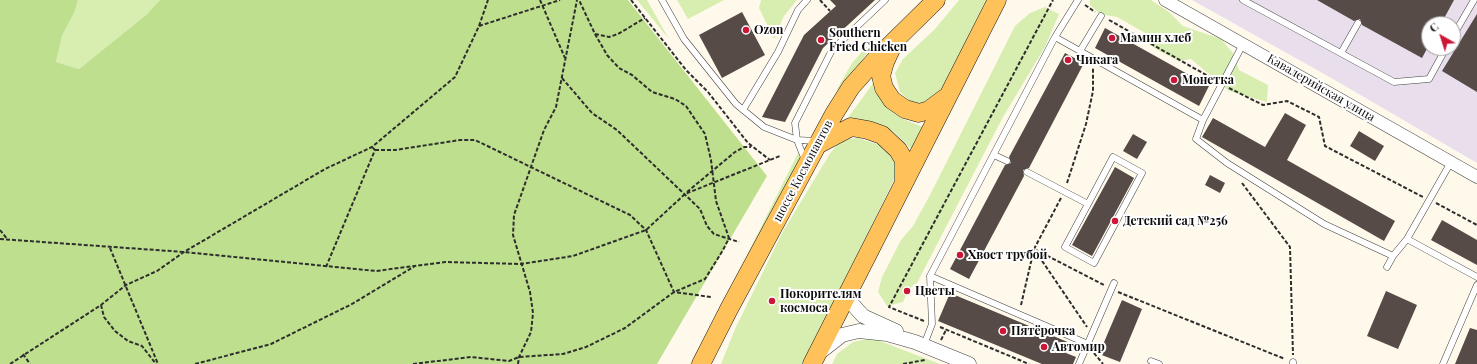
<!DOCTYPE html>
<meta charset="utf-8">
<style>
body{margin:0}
#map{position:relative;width:1477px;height:364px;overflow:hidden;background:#fff9eb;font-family:"Playfair Display",serif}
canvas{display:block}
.north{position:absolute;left:1421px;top:16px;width:40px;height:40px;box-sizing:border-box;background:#fff;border:1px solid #9e9e9e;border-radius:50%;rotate:321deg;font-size:11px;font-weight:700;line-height:16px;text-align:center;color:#0c0c0c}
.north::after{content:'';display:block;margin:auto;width:14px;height:18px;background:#cb1636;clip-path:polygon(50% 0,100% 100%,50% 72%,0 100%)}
</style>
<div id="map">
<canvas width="1477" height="364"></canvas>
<div class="north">С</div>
</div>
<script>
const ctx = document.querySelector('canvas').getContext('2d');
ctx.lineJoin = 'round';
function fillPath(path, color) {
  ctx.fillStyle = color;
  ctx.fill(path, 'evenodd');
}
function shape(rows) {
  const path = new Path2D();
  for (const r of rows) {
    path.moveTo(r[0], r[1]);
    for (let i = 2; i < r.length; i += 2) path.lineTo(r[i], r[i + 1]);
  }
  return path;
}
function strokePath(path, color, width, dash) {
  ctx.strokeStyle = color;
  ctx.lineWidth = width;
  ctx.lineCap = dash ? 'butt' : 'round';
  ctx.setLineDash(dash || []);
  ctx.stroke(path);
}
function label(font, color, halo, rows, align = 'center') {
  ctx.font = font + ' "Playfair Display",serif';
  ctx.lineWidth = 4;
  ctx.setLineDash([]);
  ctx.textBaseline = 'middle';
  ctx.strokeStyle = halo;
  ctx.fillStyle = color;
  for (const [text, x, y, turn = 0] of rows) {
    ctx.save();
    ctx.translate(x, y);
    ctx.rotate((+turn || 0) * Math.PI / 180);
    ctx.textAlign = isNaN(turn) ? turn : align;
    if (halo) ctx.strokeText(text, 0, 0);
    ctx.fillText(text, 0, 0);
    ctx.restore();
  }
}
fillPath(shape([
 [1192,0,1477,0,1477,163,1333,79],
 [1429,24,1453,24,1453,48,1429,48]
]), '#e9dfec');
fillPath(shape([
 [78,0,160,0,146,15,79,69,56,62,62,36,75,11],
 [637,0,647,0,669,39],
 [677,0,724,0,688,19],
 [761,0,797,0,784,16,774,39,759,8],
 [959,0,986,0,936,102,919,106,909,100,900,92,895,73,903,59,935,29],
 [1090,0,1151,0,1169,12,1183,26,1221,39,1233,53,1239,70,1268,85,1267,102,1229,91,1191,59,1179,61,1161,52,1147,43,1147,34,1117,17,1100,14,1090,5],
 [1045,7,1059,14,1045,47,1003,117,917,283,909,289,903,302,887,306,878,292,882,277,901,240,913,226,931,193,1015,26,1030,13],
 [869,44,871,48,843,85,836,91,852,63],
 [874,82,882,98,894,113,901,118,923,127,912,150,894,132,881,125,847,119],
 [858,138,883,146,891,153,900,168,803,364,721,364,735,329,782,233,831,152,838,144,848,139],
 [798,153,802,155,696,364,690,364,724,301],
 [872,338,940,364,832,364,837,354,853,342]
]), '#d8eeb1');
fillPath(shape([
 [0,0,78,0,75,11,62,36,56,62,79,69,146,15,160,0,628,0,767,176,657,364,0,364]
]), '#bee08e');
fillPath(shape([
 [830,0,875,0,823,48,785,122,762,117,804,35,836,6],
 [1317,0,1454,0,1441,24,1429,24,1429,45,1422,58,1362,25,1360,19,1354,21],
 [742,12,765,55,722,78,699,35],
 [1477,14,1477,92,1442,71],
 [1105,28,1209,86,1199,106,1095,48],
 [1065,53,1084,63,1029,168,1023,170,1024,176,969,279,950,269,1005,165,1011,163,1009,157],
 [1285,113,1306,125,1287,160,1395,221,1384,241,1202,137,1213,118,1265,147],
 [1359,131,1384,146,1375,161,1350,146],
 [1133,134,1147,142,1137,159,1123,151],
 [1115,167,1134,178,1092,256,1072,245],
 [1210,175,1225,183,1220,193,1205,185],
 [1442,220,1477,240,1477,265,1431,240],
 [1386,291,1417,305,1398,349,1367,336],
 [950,293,1070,343,1066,353,1076,357,1073,364,1042,364,938,321],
 [1122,300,1142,309,1120,362,1099,354],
 [1470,328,1477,330,1477,364,1455,364]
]), '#564b47');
const service = shape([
 [662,0,684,39,736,104,764,127,797,140,817,141],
 [1243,0,1394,82,1429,79,1446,48],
 [1453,36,1474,0],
 [1055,37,1203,120,1243,44],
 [1080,51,1101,16],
 [1341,53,1358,23],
 [743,110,778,52,798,10,807,0],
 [1203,120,1196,139,1227,163,1324,224,1393,256,1407,239,1451,162],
 [994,155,1007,161],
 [805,160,797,140,795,123,832,50,885,0],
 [1027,172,1088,204,1113,157,1142,173,1094,263,1065,247,1088,204],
 [1407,239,1477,277],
 [1387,267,1393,256],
 [930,276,1088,344],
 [924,345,932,324,930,276,1055,37,1078,0],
 [1151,361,1159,364],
 [1079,364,1114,283],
 [1293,364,1293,362],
 [1443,364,1477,285]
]);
const minor = shape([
 [1165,0,1477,177]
]);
const tertiary = shape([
 [846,297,863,316,896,331],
 [819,353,842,335,859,331,887,334,915,342,969,364]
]);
const primary = shape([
 [892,47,885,62,881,76,884,88,892,100,905,109,919,113,929,110,945,98],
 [817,145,851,127,868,130,882,135,898,150,904,160,904,180],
 [701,364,729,309,834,114,851,87,876,59,936,0],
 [812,364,997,0]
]);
strokePath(service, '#3f3f3f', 7);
strokePath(minor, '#3f3f3f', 13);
strokePath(tertiary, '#3f3f3f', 15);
strokePath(primary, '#1d1d1d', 19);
strokePath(shape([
 [540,0,565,58],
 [631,0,686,70,708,92,748,143,770,160],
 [820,0,830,11],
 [1085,5,1095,12],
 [1109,20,1215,80],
 [479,26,560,0],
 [595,34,609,37,618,34,645,18],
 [562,78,592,113,617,130,700,209,707,226,714,234,739,242],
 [1229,88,1263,105,1287,101,1319,117,1325,146,1423,197],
 [375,150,395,150,460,140,475,140,630,215,646,230,674,292,711,297],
 [1067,183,1086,124,1093,91,1093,67],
 [1242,183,1290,247,1293,355],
 [687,192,735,152,744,147,751,147],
 [1061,198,1034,249,1087,327],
 [1436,203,1477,225],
 [0,230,8,240],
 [0,239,184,252,376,271,445,262,521,264,573,256,646,230,685,194,780,156],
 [110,248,158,364],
 [326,267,375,150,372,147],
 [1118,292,1285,359],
 [101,305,104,317,115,331,128,341,142,346,156,364],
 [1021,305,1034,249,1104,285],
 [924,321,889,307,1053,0],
 [940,327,1029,364],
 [941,340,946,330],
 [1094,353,1103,364],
 [23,354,30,364],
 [10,364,101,305,126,285,157,271,184,252,325,169,372,147,455,77,479,26,488,0],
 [195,364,271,344,352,304,415,266],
 [413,364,471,357,509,361,519,357,563,354,586,347,625,328,674,292,705,279,723,250,729,238,716,201,711,160,705,134,686,106,675,99,652,92,632,75,619,68,607,55,595,34,579,0],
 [518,364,519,357,531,332,533,313,530,292,513,235,514,215,544,130,556,107,577,0],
 [903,364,925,360]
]), '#2e2e2e', 2, [4, 2]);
strokePath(service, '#fff', 6);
strokePath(minor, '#fff', 12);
strokePath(tertiary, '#fff', 14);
strokePath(primary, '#ffc25b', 18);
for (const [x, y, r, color] of [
 [746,30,4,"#cb1636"],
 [1112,38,4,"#cb1636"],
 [821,40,4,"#cb1636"],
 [1068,60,4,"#cb1636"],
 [1174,80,4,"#cb1636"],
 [1115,221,4,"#cb1636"],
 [960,255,4,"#cb1636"],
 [907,291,4,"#cb1636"],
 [772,301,4,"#cb1636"],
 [1003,331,4,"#cb1636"],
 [1044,347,4,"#cb1636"]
]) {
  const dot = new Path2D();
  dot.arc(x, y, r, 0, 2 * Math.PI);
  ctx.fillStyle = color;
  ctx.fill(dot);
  strokePath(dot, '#fff', 1.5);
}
label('bold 12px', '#0c0c0c', '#fff', [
 ["Ozon",754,30],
 ["Southern",829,33],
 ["Fried Chicken",829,47],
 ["Мамин хлеб",1120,38],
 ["Чикага",1076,60],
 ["Монетка",1182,80],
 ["Детский сад №256",1123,221],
 ["Хвост трубой",968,255],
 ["Цветы",915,291],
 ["Покорителям",780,294],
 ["космоса",780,308],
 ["Пятёрочка",1011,331],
 ["Автомир",1052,347]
], 'left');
label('12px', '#0c0c0c', '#fff', [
 ["Кавалерийская улица",1321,88,30],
 ["шоссе Космонавтов",803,171,-62]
]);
</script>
